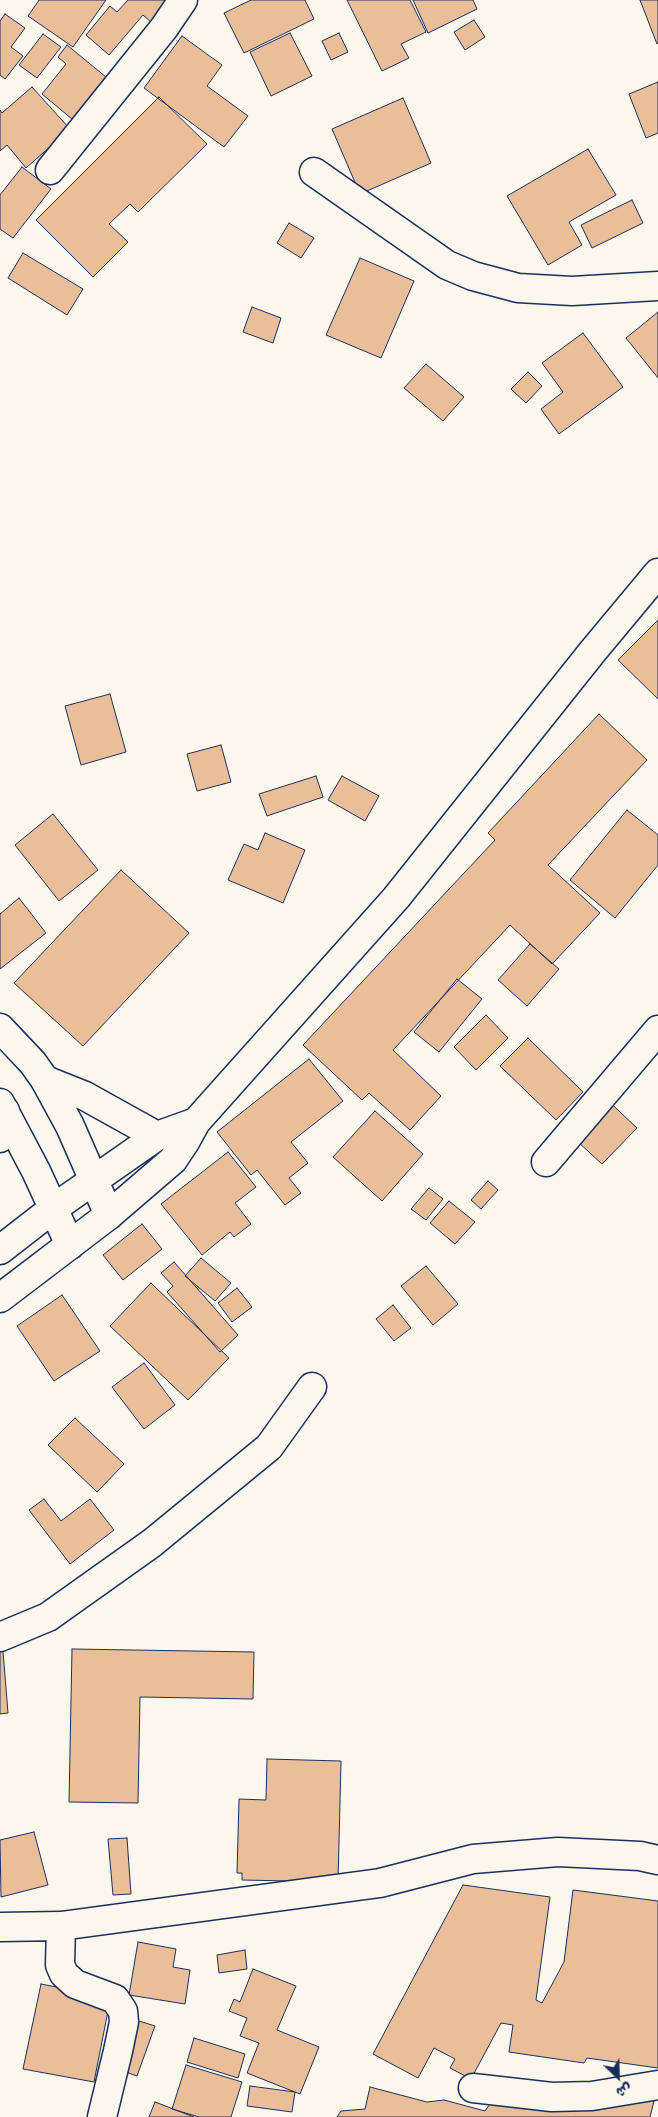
<!DOCTYPE html>
<meta charset="utf-8">
<style>
body{margin:0}
#map{position:relative;width:658px;height:2117px;overflow:hidden;background:#fbf7ec;font-family:Delius,"Playpen Sans Arabic",sans-serif}
canvas{display:block}
.north{position:absolute;left:593px;top:2052px;width:50px;height:50px;-webkit-text-stroke:4px #fbf7ec;paint-order:stroke;rotate:156deg;font-size:14px;font-weight:700;line-height:20px;text-align:center;color:#1b2f5e}
.north::after{content:'';display:block;margin:auto;width:18px;height:22px;background:#1b2f5e;clip-path:polygon(50% 0,100% 100%,50% 72%,0 100%)}
</style>
<div id="map">
<canvas width="658" height="2117"></canvas>
<div class="north">ش</div>
</div>
<script>
const ctx = document.querySelector('canvas').getContext('2d');
ctx.lineJoin = 'round';
function fillPath(path, color) {
  ctx.fillStyle = color;
  ctx.fill(path, 'evenodd');
}
function shape(rows) {
  const path = new Path2D();
  for (const r of rows) {
    path.moveTo(r[0], r[1]);
    for (let i = 2; i < r.length; i += 2) path.lineTo(r[i], r[i + 1]);
  }
  return path;
}
function strokePath(path, color, width, dash) {
  ctx.strokeStyle = color;
  ctx.lineWidth = width;
  ctx.lineCap = dash ? 'butt' : 'round';
  ctx.setLineDash(dash || []);
  ctx.stroke(path);
}
const building = shape([
 [39,0,106,0,73,47,28,16,39,0],
 [128,0,174,0,153,24,143,15,109,55,86,35,110,6,117,12,128,0],
 [251,0,305,0,314,19,244,53,224,13,251,0],
 [347,0,410,0,426,32,401,44,409,58,382,71,347,0],
 [413,0,473,0,477,9,428,33,413,0],
 [640,0,658,0,658,43,657,44,640,0],
 [5,14,25,28,11,47,23,56,5,79,0,75,0,21,5,14],
 [474,20,485,37,465,50,454,32,474,20],
 [290,33,312,76,271,96,250,52,290,33],
 [339,33,348,52,331,60,322,41,339,33],
 [43,34,61,47,37,78,19,65,43,34],
 [182,36,222,65,207,86,248,116,224,147,144,88,182,36],
 [67,45,112,82,78,124,42,94,66,64,58,57,67,45],
 [658,82,658,133,646,138,629,94,658,82],
 [32,87,70,129,26,168,7,145,0,151,0,110,2,113,32,87],
 [159,97,207,144,138,212,130,204,109,224,128,242,93,277,36,220,159,97],
 [403,98,431,163,360,194,332,129,403,98],
 [588,149,616,195,569,222,582,245,548,265,507,196,588,149],
 [22,167,51,189,13,238,0,229,0,195,22,167],
 [632,200,643,223,592,248,581,225,632,200],
 [289,223,314,238,301,258,277,243,289,223],
 [23,253,83,289,67,315,8,278,23,253],
 [360,258,414,281,381,358,326,335,360,258],
 [252,307,281,318,273,343,243,332,252,307],
 [658,312,658,378,626,338,658,312],
 [583,333,623,387,559,434,541,409,563,392,542,363,583,333],
 [426,364,464,397,443,421,404,388,426,364],
 [528,372,542,386,526,403,511,389,528,372],
 [658,620,658,699,618,660,658,620],
 [110,694,126,752,81,765,65,706,110,694],
 [599,714,647,760,548,865,600,913,552,964,510,925,393,1050,441,1096,410,1130,369,1093,362,1100,303,1045,495,840,488,833,599,714],
 [221,745,231,782,197,791,187,754,221,745],
 [316,776,323,797,267,816,259,794,316,776],
 [342,776,379,796,365,821,328,800,342,776],
 [627,810,658,835,658,865,615,918,570,880,627,810],
 [53,814,98,870,59,901,15,845,53,814],
 [265,833,305,850,283,903,228,880,244,844,258,850,265,833],
 [121,870,189,933,83,1046,14,983,121,870],
 [19,898,46,933,0,969,0,914,19,898],
 [530,944,559,969,527,1006,498,980,530,944],
 [457,979,482,999,439,1052,414,1032,457,979],
 [486,1015,508,1038,476,1070,454,1047,486,1015],
 [528,1038,583,1092,556,1120,500,1066,528,1038],
 [309,1059,343,1101,291,1142,308,1163,289,1178,301,1193,285,1205,257,1170,251,1175,217,1132,309,1059],
 [603,1096,637,1128,602,1164,577,1141,603,1096],
 [375,1111,423,1154,382,1201,333,1157,375,1111],
 [228,1152,256,1187,235,1203,251,1224,234,1237,230,1232,202,1255,161,1204,228,1152],
 [488,1181,498,1190,481,1209,471,1200,488,1181],
 [429,1188,443,1199,426,1220,411,1209,429,1188],
 [449,1201,475,1222,455,1244,430,1223,449,1201],
 [142,1224,162,1249,123,1280,103,1255,142,1224],
 [201,1258,231,1283,215,1301,185,1276,201,1258],
 [174,1262,238,1335,220,1352,167,1292,173,1286,161,1273,174,1262],
 [426,1266,458,1304,433,1325,401,1286,426,1266],
 [151,1283,229,1358,188,1400,110,1326,151,1283],
 [237,1288,252,1307,232,1322,218,1303,237,1288],
 [62,1295,100,1351,54,1381,17,1326,62,1295],
 [393,1305,411,1328,394,1341,376,1319,393,1305],
 [144,1363,175,1405,144,1429,112,1387,144,1363],
 [75,1418,124,1464,97,1492,48,1445,75,1418],
 [44,1499,61,1521,90,1499,114,1530,70,1564,29,1510,44,1499],
 [2,1639,8,1713,0,1714,0,1640,2,1639],
 [72,1649,254,1652,253,1699,140,1697,138,1803,69,1802,72,1649],
 [267,1759,341,1761,338,1882,242,1880,242,1873,237,1873,239,1799,266,1800,267,1759],
 [34,1832,48,1885,1,1897,0,1840,34,1832],
 [127,1838,131,1894,113,1895,108,1839,127,1838],
 [463,1885,550,1897,536,2000,542,2003,564,1962,573,1890,658,1901,658,2068,587,2058,584,2063,509,2052,513,2025,501,2023,471,2079,450,2068,455,2059,434,2048,418,2078,373,2054,463,1885],
 [138,1942,176,1949,173,1967,190,1970,185,2004,129,1995,138,1942],
 [245,1950,247,1969,219,1973,217,1955,245,1950],
 [253,1969,296,1986,277,2030,319,2047,300,2094,247,2073,259,2043,240,2036,247,2018,229,2011,234,1999,240,2002,253,1969],
 [41,1984,92,1994,109,2006,94,2082,23,2069,41,1984],
 [120,2015,155,2026,137,2076,102,2064,120,2015],
 [194,2038,245,2054,238,2078,187,2062,194,2038],
 [186,2065,242,2082,231,2117,199,2117,172,2109,186,2065],
 [250,2086,295,2092,292,2112,247,2106,250,2086],
 [370,2087,427,2102,444,2100,485,2111,494,2098,535,2104,547,2112,559,2094,634,2088,654,2101,650,2117,337,2117,341,2111,365,2109,370,2087],
 [155,2102,194,2117,149,2117,155,2102]
]);
fillPath(building, '#e9be99');
strokePath(building, '#1b2f5e', 1);
const minor = shape([
 [50,170,164,28,183,0],
 [314,172,447,265,473,276,518,288,572,291,658,286],
 [546,1162,658,1030],
 [0,1637,48,1617,152,1543,269,1447,312,1387],
 [61,1926,60,1965,64,1974,75,1984,115,1999,123,2011,124,2022,118,2051,102,2117],
 [0,1927,61,1926,380,1883,473,1859,558,1852,640,1856,658,1860],
 [473,2088,552,2097,592,2096,658,2085]
]);
const tertiary = shape([
 [0,1028,33,1063,45,1080,70,1126,109,1215],
 [0,1103,36,1171,70,1245]
]);
const secondary = shape([
 [45,1080,85,1096,157,1136],
 [0,1138,5,1111],
 [0,1250,54,1208,157,1136,196,1122],
 [0,1298,109,1215,173,1160,185,1142,196,1122,396,898,593,651,658,573]
]);
strokePath(minor, '#1b2f5e', 31);
strokePath(tertiary, '#1b2f5e', 31);
strokePath(secondary, '#1b2f5e', 31);
strokePath(minor, '#fbf7ec', 28);
strokePath(tertiary, '#fbf7ec', 28);
strokePath(secondary, '#fbf7ec', 28);
</script>
